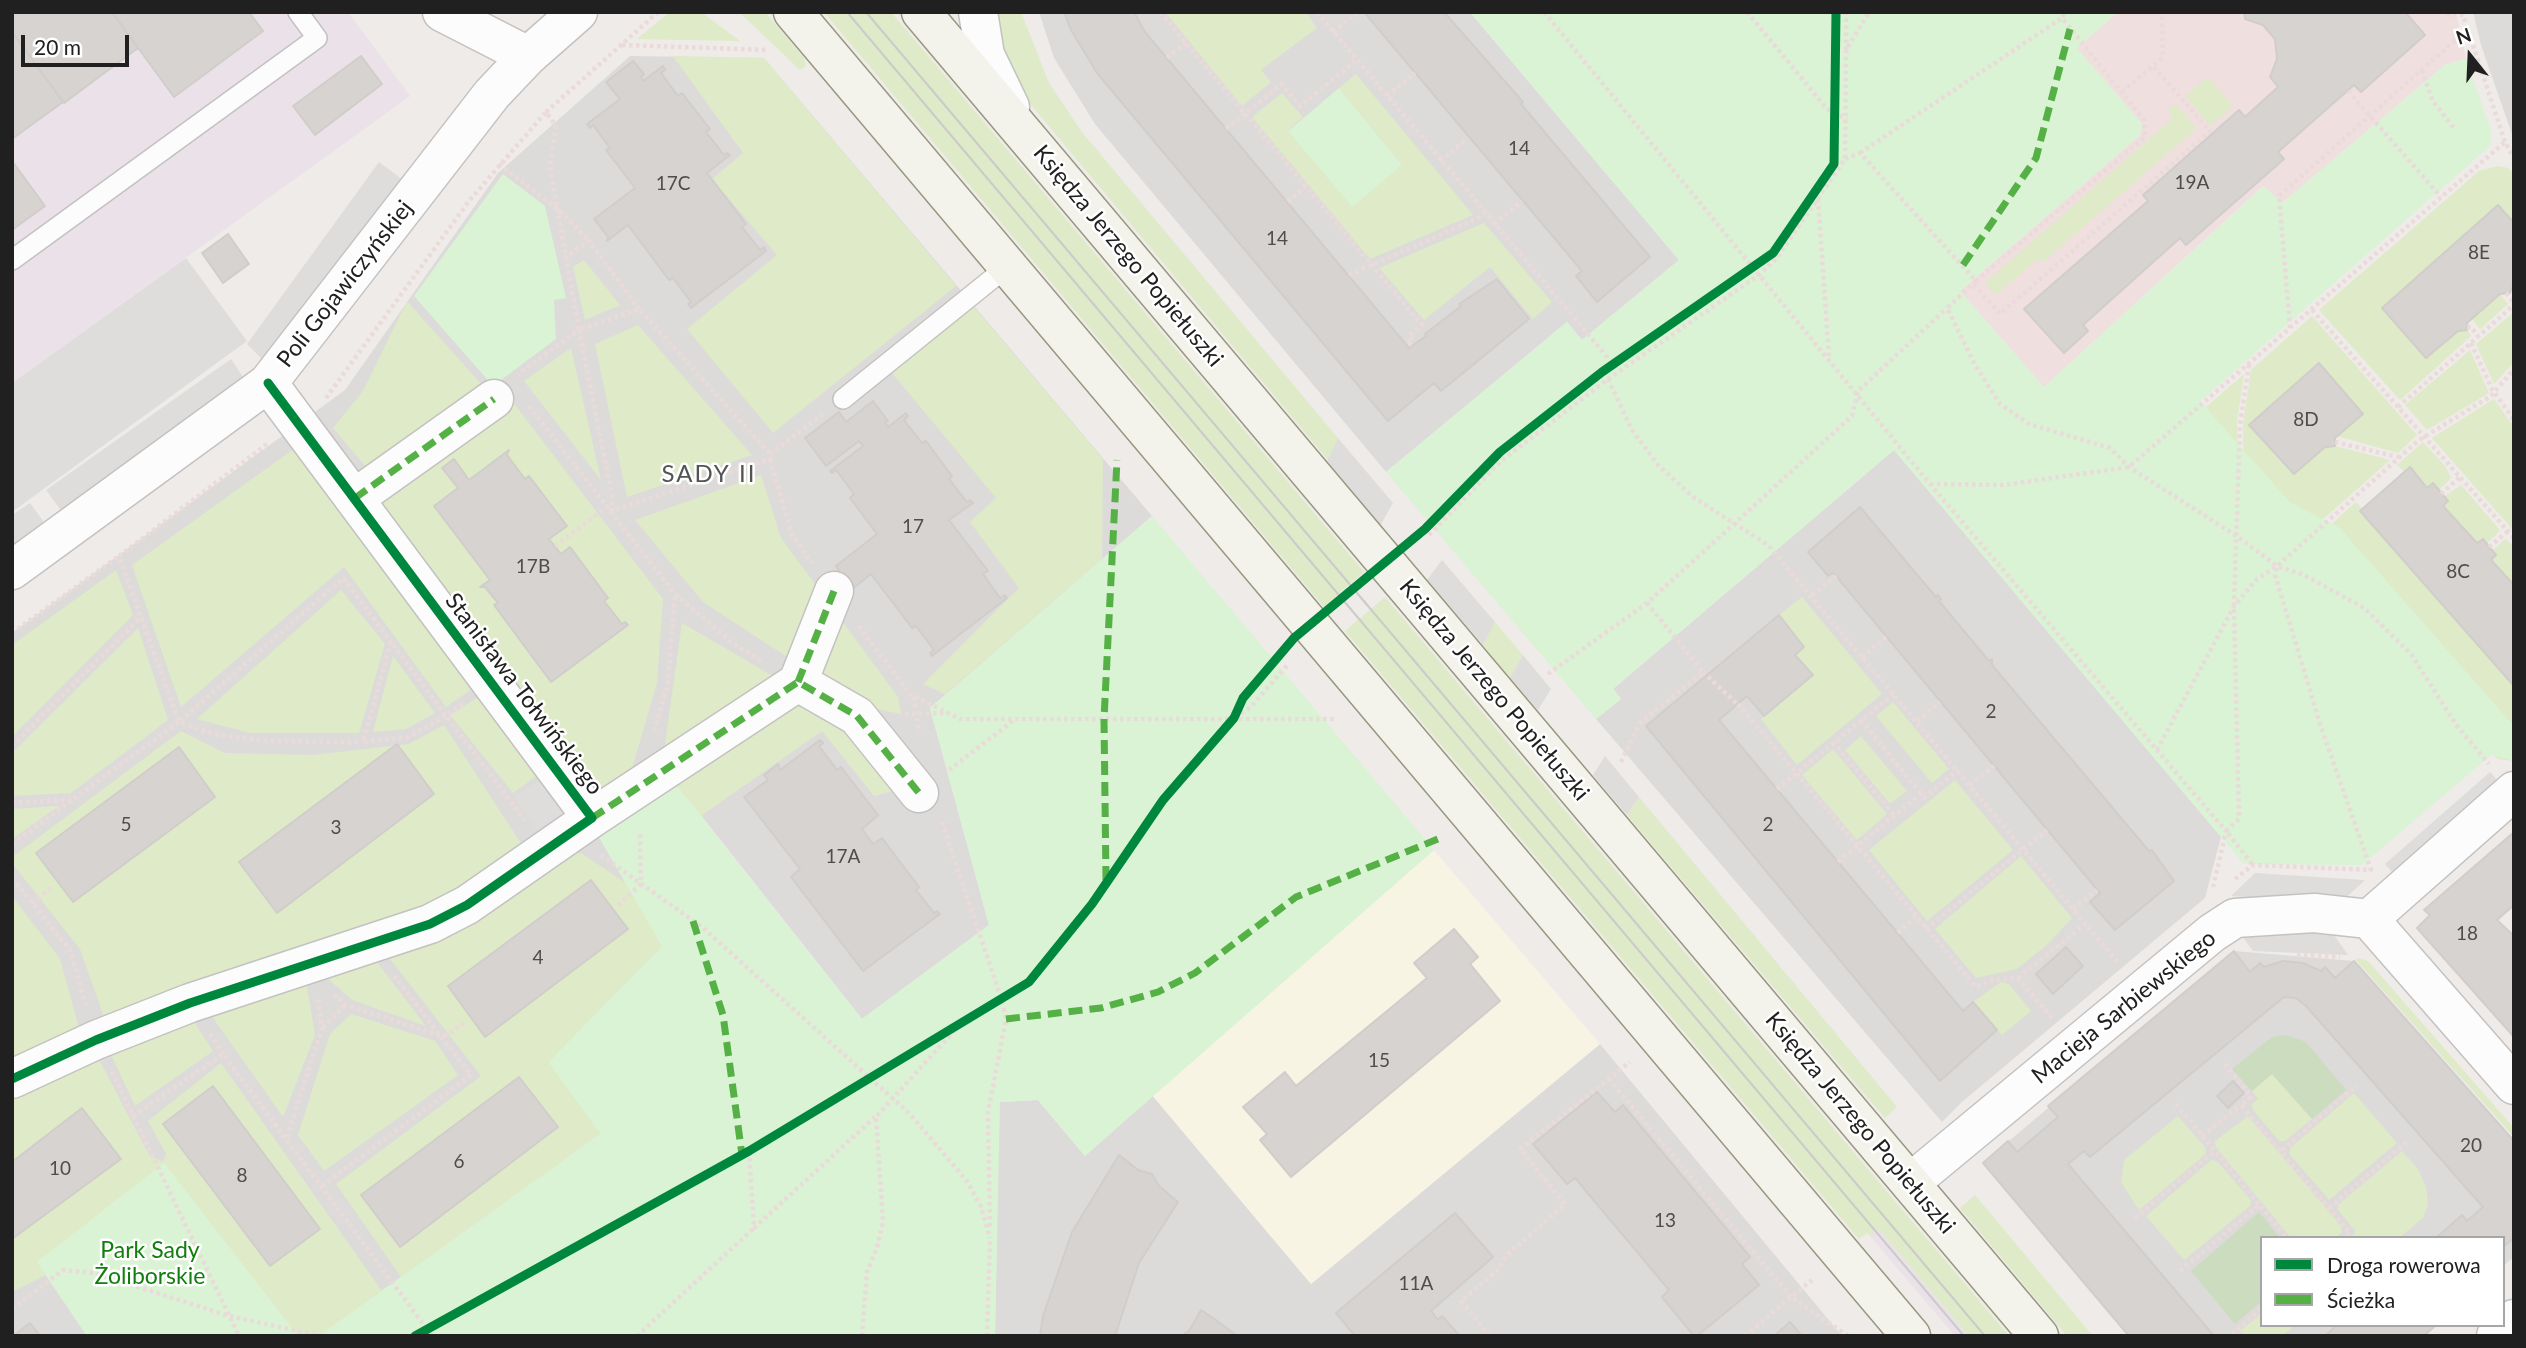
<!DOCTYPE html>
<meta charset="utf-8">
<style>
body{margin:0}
#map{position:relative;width:2526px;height:1348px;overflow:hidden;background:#eeebe8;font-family:Lato,sans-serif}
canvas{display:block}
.frame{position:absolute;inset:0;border:14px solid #202020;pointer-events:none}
.legend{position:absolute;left:2260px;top:1236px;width:245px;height:91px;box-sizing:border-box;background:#fff;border:2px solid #a6a6a6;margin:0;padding:9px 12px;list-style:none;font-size:21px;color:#202020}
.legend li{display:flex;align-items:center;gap:14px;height:35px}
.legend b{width:35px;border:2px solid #a6a6a6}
.north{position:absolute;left:2435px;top:21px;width:70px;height:70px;-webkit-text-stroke:5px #fff;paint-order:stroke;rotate:342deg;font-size:19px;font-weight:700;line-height:28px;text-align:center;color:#202020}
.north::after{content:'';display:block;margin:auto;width:24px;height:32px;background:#202020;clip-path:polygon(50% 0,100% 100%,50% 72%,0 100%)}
.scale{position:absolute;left:21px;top:35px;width:108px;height:32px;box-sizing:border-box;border:4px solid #202020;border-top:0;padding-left:9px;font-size:21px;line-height:24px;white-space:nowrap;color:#202020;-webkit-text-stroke:5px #fff;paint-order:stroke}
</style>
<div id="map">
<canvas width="2526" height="1348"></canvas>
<div class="frame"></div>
<ul class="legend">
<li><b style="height:9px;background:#00873e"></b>Droga rowerowa</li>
<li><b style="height:9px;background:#55b145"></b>Ścieżka</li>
</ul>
<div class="north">N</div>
<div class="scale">20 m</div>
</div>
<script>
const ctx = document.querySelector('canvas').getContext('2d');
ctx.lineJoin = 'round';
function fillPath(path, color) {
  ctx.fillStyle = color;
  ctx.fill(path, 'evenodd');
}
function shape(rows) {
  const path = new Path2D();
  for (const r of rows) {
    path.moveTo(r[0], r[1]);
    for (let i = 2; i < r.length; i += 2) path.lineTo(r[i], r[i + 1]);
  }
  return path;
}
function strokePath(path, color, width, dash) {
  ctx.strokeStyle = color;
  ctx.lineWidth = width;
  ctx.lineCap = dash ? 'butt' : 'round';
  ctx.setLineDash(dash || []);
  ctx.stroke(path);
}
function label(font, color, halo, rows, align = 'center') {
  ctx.font = font + ' Lato,sans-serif';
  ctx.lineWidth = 5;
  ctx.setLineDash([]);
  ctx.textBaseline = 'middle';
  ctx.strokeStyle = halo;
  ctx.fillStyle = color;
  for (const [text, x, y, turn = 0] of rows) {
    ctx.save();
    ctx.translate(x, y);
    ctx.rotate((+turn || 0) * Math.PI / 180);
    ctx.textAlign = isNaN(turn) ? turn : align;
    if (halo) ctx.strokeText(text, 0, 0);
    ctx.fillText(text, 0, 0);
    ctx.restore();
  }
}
fillPath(shape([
 [1039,12,1470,12,1679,260,1582,340,1567,322,1386,472,1095,124,1054,58],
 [2473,12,2514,12,2514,140,2481,45],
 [630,56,764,58,1152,516,930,708,989,925,862,1019,673,780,599,837,662,946,600,1134,319,1336,298,1336,164,1163,37,1262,87,1336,12,1336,12,633,345,390,498,173],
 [1894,450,2221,837,2205,898,1962,1102,1942,1122,1596,719,1621,699,1613,689],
 [2234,951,2354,961,2514,1141,2514,1257,2503,1266,2503,1238,2262,1238,2262,1325,2436,1325,2424,1336,2129,1336,1983,1163],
 [1600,1044,1842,1336,995,1336,999,1102,1038,1100,1085,1156,1152,1095,1311,1284]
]), '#dddbda');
fillPath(shape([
 [2118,12,2456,12,2466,59,2446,64,2282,203,2263,186,2044,387,1960,291,2140,135,2142,124,2076,48]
]), '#efdfdf');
fillPath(shape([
 [12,12,348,12,410,96,12,383],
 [1879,1229,1969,1336,1955,1336,1870,1236]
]), '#ebe1e8');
fillPath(shape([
 [1434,850,1600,1044,1311,1284,1152,1095]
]), '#f7f4e4');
fillPath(shape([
 [670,12,701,12,740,41,637,39],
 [739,12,765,12,804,58,806,66,800,70],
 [824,12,891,12,1364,572,1324,607],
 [993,12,1021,12,1049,83,1081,131,1338,438,1328,460,1007,76],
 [1165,12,1306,12,1317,28,1261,70,1271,82,1242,106],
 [673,56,764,58,956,286,773,433,687,329,777,255,712,179,743,153],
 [1356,74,1473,215,1370,259,1252,117,1282,93,1303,117,1288,130,1402,165,1339,88],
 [2208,77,2233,106,2210,126,2185,96],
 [2176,104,2197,128,2043,262,2039,258,1996,295,1985,283,2173,118,2168,110],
 [2498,166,2508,168,2514,174,2514,223,2498,206,2382,308,2426,358,2458,331,2467,330,2471,336,2400,400,2319,310,2479,171],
 [1484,223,1552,302,1533,319,1490,267,1424,320,1379,268],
 [584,260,620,305,585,320,573,267],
 [2500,294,2508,304,2480,329,2472,319],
 [407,301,491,395,503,389,663,599,657,683,628,782,595,801,351,479,366,467,333,428,363,391],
 [974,307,1103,459,1102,559,945,694,923,684,1019,588,970,522,996,498,892,373],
 [2514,312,2514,362,2494,384,2476,344],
 [2312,316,2417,435,2398,453,2337,436,2363,414,2319,363,2249,426,2294,474,2325,447,2335,446,2390,460,2285,553,2243,464,2243,425,2251,370],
 [638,325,752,455,627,497,595,344],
 [571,348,601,480,524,381],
 [2470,350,2489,393,2427,430,2405,405],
 [2244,374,2237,422,2237,463,2143,462],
 [2494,399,2514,427,2514,531,2432,438],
 [2423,442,2446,467,2451,478,2438,491,2433,483,2427,488,2410,468,2405,472,2397,465],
 [302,443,482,682,446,707,344,567,181,707,132,565],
 [761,475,781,538,898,697,901,714,862,706,703,602,635,520],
 [2461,485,2499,529,2499,532,2486,544,2483,539,2477,543,2443,506,2448,501,2444,497],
 [2356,502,2362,509,2360,512,2514,686,2514,761,2498,759,2293,559],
 [2505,539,2514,546,2514,585,2491,560,2496,555,2492,551],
 [116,570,133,615,12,737,12,645],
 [341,590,385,644,359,733,250,733,197,719],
 [1385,597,1899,1206,2009,1336,1969,1336,1879,1229,1870,1236,1867,1233,1859,1239,1345,631],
 [1802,597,1882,694,1797,765,1761,719,1813,675,1795,655,1804,647,1779,615],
 [1495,622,1523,655,1510,678,1483,645],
 [682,623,848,720,901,789,874,796,822,731,701,816,672,780,664,751],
 [138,628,168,720,71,793,12,796,12,753],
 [393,656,435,713,406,729,373,732],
 [485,693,542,772,513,793,450,715],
 [1893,702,1949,769,1932,783,1876,716],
 [444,725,524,848,430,911,104,1017,80,949,12,863,12,857,181,731,225,753,312,755,409,744],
 [1861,736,1907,791,1890,804,1845,750],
 [1833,749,1887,814,1857,840,1802,775],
 [1955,780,2013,850,1927,921,1869,850],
 [1639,797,1897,1107,1885,1118,1627,815],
 [59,806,12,839,12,809],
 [581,853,626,883,662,946,548,1062,600,1134,401,1277,336,1184,481,1076,384,951,561,854],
 [2021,856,2072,918,2048,944,2017,969,1976,978,1935,929],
 [12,896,60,959,80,1032,12,1063],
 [370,953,426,1026,352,1000,319,971],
 [2358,958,2368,961,2514,1128,2514,1137,2356,960],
 [305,975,315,1035,283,1117,206,1008],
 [2001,982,2009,984,2031,1011,2002,1035,1973,1002],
 [187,1011,213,1051,135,1106,107,1046],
 [351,1014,435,1041,458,1075,324,1171,298,1135,330,1034],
 [94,1050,149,1155,163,1162,166,1154,148,1121,221,1063,382,1291,319,1336,298,1336,164,1163,38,1262,46,1275,12,1292,12,1090],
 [2272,1074,2312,1119,2285,1141,2279,1141,2253,1110,2252,1104,2258,1099,2252,1091],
 [2354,1093,2397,1143,2329,1200,2290,1155,2290,1148],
 [2178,1116,2205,1147,2206,1154,2139,1210,2121,1182,2124,1160],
 [2248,1116,2341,1226,2342,1232,2335,1238,2291,1238,2215,1146,2215,1141],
 [2402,1151,2418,1169,2426,1187,2428,1204,2423,1218,2399,1238,2350,1238,2356,1232,2338,1210,2338,1205],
 [2211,1160,2217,1161,2251,1200,2250,1206,2184,1260,2146,1216],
 [1975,1195,2093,1336,2067,1336,1960,1208],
 [2262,1313,2262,1325,2295,1325,2282,1336,2244,1336,2240,1331]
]), '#dfeac8');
fillPath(shape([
 [2286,1035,2306,1042,2346,1090,2312,1119,2272,1074,2252,1091,2232,1069,2272,1037],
 [2259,1212,2280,1238,2262,1238,2262,1301,2235,1324,2191,1271]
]), '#ccdcbe');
fillPath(shape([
 [1470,12,2118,12,2077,48,2142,124,2140,135,1960,291,2044,387,2264,186,2282,203,2446,64,2466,59,2492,134,2490,146,2200,401,2290,502,2340,528,2514,726,2514,761,2491,755,2362,865,2244,864,1894,450,1613,689,1621,699,1596,719,1386,472,1567,322,1582,340,1679,260],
 [1339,88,1402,165,1352,207,1288,131],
 [503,174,545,206,566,298,554,300,556,339,493,386,414,296],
 [1152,516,1434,850,1085,1156,1038,1100,1000,1102,995,1336,319,1336,600,1134,548,1062,662,946,599,837,672,780,862,1019,989,925,930,708],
 [164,1163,298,1336,87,1336,37,1262]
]), '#d9f3d4');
fillPath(shape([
 [379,162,403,180,262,359,247,344],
 [186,258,247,341,12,512,12,383],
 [231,359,243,377,243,382,63,513,46,490],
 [1338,438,1393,503,1380,526,1327,461],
 [30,503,46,525,12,549,12,515],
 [1442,560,1495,622,1483,645,1427,580],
 [1523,655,1551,689,1538,710,1510,678],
 [1605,756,1639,797,1627,815,1593,775],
 [2490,772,2505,789,2400,881,2385,864],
 [544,776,575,822,545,842,514,797],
 [2255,873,2365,880,2340,903,2231,896],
 [2235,926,2332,932,2348,955,2253,951]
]), '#dedddc');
const building = shape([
 [12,12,112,12,138,48,64,103,12,32,12,12],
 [112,12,249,12,263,31,174,97,112,12],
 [1064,12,1134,12,1145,32,1409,348,1426,336,1425,334,1461,306,1459,304,1497,279,1529,319,1441,391,1434,383,1388,421,1097,73,1071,30,1064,12],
 [1364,12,1444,12,1523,102,1521,104,1650,257,1597,302,1576,276,1582,271,1364,12],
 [2244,12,2405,12,2425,35,2361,92,2354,85,2278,152,2284,159,2186,245,2180,238,2083,325,2088,331,2064,353,2024,309,2148,201,2143,195,2239,110,2245,117,2278,87,2270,77,2277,59,2275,39,2263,25,2245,19,2244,12],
 [12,32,63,102,12,139,12,32],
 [361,56,382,84,315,135,293,106,361,56],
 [633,61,644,74,641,77,643,81,663,66,665,70,661,73,678,96,682,93,710,129,706,132,724,155,727,153,730,155,707,173,746,224,742,227,760,250,764,247,766,251,691,308,688,304,691,302,673,278,669,280,628,225,607,241,608,237,594,219,635,188,606,150,610,148,593,125,590,128,587,124,620,99,606,82,633,61],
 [12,161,45,206,12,230,12,161],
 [2498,205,2514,223,2514,282,2510,293,2500,294,2467,323,2467,330,2458,331,2426,358,2382,308,2498,205],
 [228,234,249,264,223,283,202,253,228,234],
 [2319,363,2363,414,2335,438,2335,446,2325,447,2294,474,2249,425,2319,363],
 [873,401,888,421,885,423,888,427,906,413,908,416,904,420,922,443,926,441,952,476,949,479,967,502,970,500,973,503,949,520,988,571,983,574,1000,598,1005,595,1007,598,932,656,930,653,934,650,916,626,912,628,871,574,851,590,836,566,877,534,850,498,854,494,836,470,832,473,830,471,863,446,859,441,826,466,805,438,839,412,846,422,873,401],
 [509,450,507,455,525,479,529,476,567,526,549,539,561,554,570,547,608,598,604,601,622,624,625,622,628,625,551,682,494,605,498,603,485,587,480,587,490,580,434,506,458,488,442,468,454,459,469,480,509,450],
 [2410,467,2427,488,2433,483,2448,501,2443,506,2477,543,2483,539,2496,555,2491,560,2514,585,2514,686,2360,511,2410,467],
 [1860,507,1936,597,1938,595,1941,599,1939,601,1989,661,1992,659,1992,665,2149,851,2152,850,2174,881,2115,930,2090,902,2100,893,1836,576,1833,573,1828,576,1808,552,1860,507],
 [1779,615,1804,647,1795,655,1813,675,1764,716,1747,696,1719,720,1963,1011,1973,1002,1997,1030,1940,1081,1646,726,1779,615],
 [820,740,823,743,819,746,837,770,841,767,878,815,862,829,873,844,882,838,919,887,916,890,934,913,937,911,940,914,863,971,791,877,800,869,744,797,768,780,764,775,778,764,780,770,820,740],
 [397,744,434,794,277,913,239,862,397,744],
 [179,747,215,797,73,902,36,853,179,747],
 [2514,832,2514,905,2497,920,2514,936,2514,1037,2417,928,2430,915,2424,910,2514,832],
 [591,880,628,929,485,1037,448,986,591,880],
 [1454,929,1478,957,1470,964,1500,1001,1291,1177,1260,1140,1267,1134,1243,1107,1285,1072,1296,1086,1427,978,1414,963,1454,929],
 [2066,947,2083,966,2053,994,2036,974,2066,947],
 [2234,951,2250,972,2260,963,2264,967,2283,961,2303,963,2321,971,2325,967,2335,978,2354,961,2514,1141,2514,1238,2503,1247,2503,1238,2436,1238,2462,1215,2467,1221,2483,1207,2306,1006,2296,998,2284,997,2090,1157,2084,1151,2068,1164,2214,1336,2129,1336,1983,1163,2008,1141,2017,1152,2058,1117,2048,1106,2234,951],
 [519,1077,558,1127,400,1247,361,1195,519,1077],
 [2233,1081,2244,1093,2228,1108,2217,1096,2233,1081],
 [213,1086,320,1229,270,1266,163,1124,213,1086],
 [1597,1092,1615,1112,1623,1105,1750,1257,1742,1264,1759,1285,1697,1336,1694,1336,1662,1297,1669,1290,1575,1178,1567,1184,1533,1144,1597,1092],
 [82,1108,121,1159,12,1239,12,1162,82,1108],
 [1119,1155,1138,1170,1152,1174,1159,1186,1178,1202,1139,1263,1115,1336,1040,1336,1043,1316,1072,1232,1119,1155],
 [1455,1213,1493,1257,1431,1311,1438,1320,1442,1316,1460,1336,1355,1336,1336,1313,1455,1213],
 [1201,1310,1216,1320,1237,1336,1181,1336,1189,1331,1201,1310],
 [1790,1322,1802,1336,1774,1336,1790,1322],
 [30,1323,40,1336,13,1336,30,1323],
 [2337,1325,2436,1325,2424,1336,2325,1336,2337,1325]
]);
fillPath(building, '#d6d3d1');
strokePath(building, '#d1cdca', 2);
const service = shape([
 [12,260,317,38,298,12],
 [843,399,1008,266]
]);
const minor = shape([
 [442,12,528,56],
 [978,12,985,55,1010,107],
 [355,498,494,399],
 [12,570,268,383,492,94,528,56,578,12],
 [798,682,834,591],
 [592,818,798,682,857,716,919,793],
 [2369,919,2514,1085],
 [2369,919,2514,791],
 [12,1079,96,1040,190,1003,430,924,467,905,592,818,268,383],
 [1910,1183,2212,933,2235,918,2314,913,2369,919]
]);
const tertiary = shape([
 [2496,1336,2514,1319]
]);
const secondary = shape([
 [793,12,1911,1336],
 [921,12,2039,1336]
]);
strokePath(service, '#c4c2c1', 22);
strokePath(minor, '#c4c2c1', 41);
strokePath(tertiary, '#c4c2c1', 41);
strokePath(secondary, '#989780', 41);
strokePath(shape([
 [1160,12,1422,325,1409,336,1413,341,1407,345],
 [1317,12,1619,371],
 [1544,12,1930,484,2226,831,2213,887],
 [1747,12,1827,109,1847,119],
 [2462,12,2505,142,2514,158],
 [2446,14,2463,15],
 [1333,32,1358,12],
 [622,45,769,50],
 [1846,50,1846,12],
 [1167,58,1186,43],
 [2422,70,2432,100,2454,128],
 [2348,91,2441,197],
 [2122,92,2163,57,2162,12],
 [1387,96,1415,73],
 [546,112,658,12],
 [1226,129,1282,84,1300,106,1357,60],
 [1860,153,2062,18],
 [1845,159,1860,153,1976,281,1947,308,1975,365,2000,404,2029,424,2110,448,2129,467,2238,537,2277,566,2304,575,2364,608,2411,654,2457,726,2489,764],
 [1440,161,1468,138],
 [499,164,560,211,589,241],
 [1818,199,1829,357],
 [1288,202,1305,187],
 [1494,224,1522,201],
 [564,258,589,241,639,309],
 [1349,275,1485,215],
 [1976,281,2145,137,2144,120,2062,18,2065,12],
 [1974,285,2000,314,2210,131,2153,66],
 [2506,293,2514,303],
 [2312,310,2514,538],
 [2467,327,2471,327,2478,336],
 [2290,328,2279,196,2468,29],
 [2471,343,2492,389,2514,420],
 [2249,365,2240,424,2234,606,2239,819,2226,831,2253,865],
 [1608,379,1632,430,1658,465,1693,497,1768,545,2119,964],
 [326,398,469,201,546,112,556,126,550,167,579,330,639,309,770,454,770,459,612,511,612,495,579,330,518,374],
 [529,406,675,594],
 [2398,407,2514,305],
 [2335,442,2398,457],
 [267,444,119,556,179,722,343,578,391,642],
 [770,454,823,414],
 [770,459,792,535,812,563],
 [1930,484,2004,485,2129,467,2505,142],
 [2441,494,2460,477],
 [1429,535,1501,461,1608,379,1759,275,1776,259,1845,159,1846,50,1869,12],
 [555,546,608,506],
 [2489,547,2508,531],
 [1812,595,1836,576],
 [859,626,910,694,960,719,1336,719],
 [12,633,119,556],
 [1862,657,1886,637],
 [1703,672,1738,705],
 [1548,674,1647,603,1734,524,1852,416,1858,391,1947,308],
 [914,697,919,733],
 [463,704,446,716,408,737,363,742,391,642,446,716,525,820],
 [1738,704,1976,987,1991,980,2018,978,2052,1018],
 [905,714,948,713],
 [1235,717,1251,707,1289,663],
 [1861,720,1921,794],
 [1917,721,1940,702],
 [654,731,668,684,675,594,735,645,762,661],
 [1833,742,1895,816],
 [12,746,141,617],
 [2157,750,2234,606,2257,579,2277,566,2419,440,2491,396,2514,369],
 [1621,762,1640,723,1703,672,1647,603],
 [949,770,1014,720],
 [1970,785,1994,766],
 [1777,789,1894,694],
 [12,803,71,800],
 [942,822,1002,1001,1006,1019,988,1112,990,1229],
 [12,844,179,722,213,734,266,741,363,742],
 [601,855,702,927,910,1114,967,1181,981,1207,990,1238],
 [1838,862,1921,794,1924,798,1958,770],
 [12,878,70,950,86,1005],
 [2235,879,2253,865,2371,870,2321,727,2275,575,2277,566],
 [32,903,54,886],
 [618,905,641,884,640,832],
 [2073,909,2097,890],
 [1926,929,2047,830],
 [1898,933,1915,917],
 [2297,954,2340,957],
 [2018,978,2085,924],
 [334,994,345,1005,440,1035,448,1035,466,1021],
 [323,1028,345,1005],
 [210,1034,223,1054],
 [2225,1064,2251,1097,2241,1105,2350,1233,2344,1238],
 [112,1072,239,1336],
 [1609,1079,1791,1297,1812,1280],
 [2176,1104,2287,1238],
 [133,1116,223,1054,432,1336],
 [2202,1136,2241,1105],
 [287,1137,322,1028,318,998],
 [2282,1150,2357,1085],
 [749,1151,754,1228,875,1117],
 [322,1186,471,1075,394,976],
 [2329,1208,2407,1142],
 [2135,1218,2215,1151],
 [2180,1271,2259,1205],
 [12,1309,63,1270,95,1273,229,1316,321,1336],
 [2232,1334,2262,1308],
 [637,1336,754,1228],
 [862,1336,867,1272,877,1248,883,1222,876,1117,961,1023],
 [987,1336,990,1237],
 [1490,1336,1461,1301,1497,1271,1506,1256,1565,1204,1520,1149,1630,1062],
 [1745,1336,1791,1297,1848,1336]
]), '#ebdada', 4.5, [3.5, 3.5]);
strokePath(service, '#fcfcfc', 19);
strokePath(minor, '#fcfcfc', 38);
strokePath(tertiary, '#fcfcfc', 38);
strokePath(secondary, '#f4f3eb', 38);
strokePath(shape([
 [847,12,1964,1336],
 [866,12,1985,1336]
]), '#cbcbca', 2);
strokePath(shape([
 [1963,265,2036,158,2070,29],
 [355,498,494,399],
 [798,682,834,591],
 [592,818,798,682,857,716,919,793],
 [1106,880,1104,719,1117,460],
 [693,921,723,1015,742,1155],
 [1006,1019,1101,1008,1158,992,1195,973,1296,897,1438,839]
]), '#55b145', 7, [14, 7]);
strokePath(shape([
 [12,1079,96,1040,190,1003,430,924,467,905,592,818,268,383],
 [415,1336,749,1151,1029,982,1092,904,1163,800,1234,718,1243,698,1294,638,1425,529,1500,452,1602,372,1773,253,1834,164,1836,12]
]), '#00873e', 9);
label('19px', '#4e4d4c', null, [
 ["14",1519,149],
 ["19A",2192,183],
 ["17C",673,184],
 ["14",1277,239],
 ["8E",2479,253],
 ["8D",2306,420],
 ["17",913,527],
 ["17B",533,567],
 ["8C",2458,572],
 ["2",1991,712],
 ["5",126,825],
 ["2",1768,825],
 ["3",336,828],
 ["17A",843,857],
 ["18",2467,934],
 ["4",538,958],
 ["15",1379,1061],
 ["20",2471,1146],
 ["6",459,1162],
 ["10",60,1169],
 ["8",242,1176],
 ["13",1665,1221],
 ["11A",1416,1284]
]);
label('23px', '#202020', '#fff', [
 ["Księdza Jerzego Popiełuszki",1128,256,50],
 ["Poli Gojawiczyńskiej",345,284,-52],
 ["Księdza Jerzego Popiełuszki",1494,690,50],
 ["Stanisława Tołwińskiego",524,694,53],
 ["Macieja Sarbiewskiego",2124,1007,-39],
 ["Księdza Jerzego Popiełuszki",1860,1123,50]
]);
label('23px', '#127e0d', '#fff', [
 ["Park Sady",150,1251],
 ["Żoliborskie",150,1277]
]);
ctx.letterSpacing = '2px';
label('24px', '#535353', '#fff', [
 ["SADY II",709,474]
]);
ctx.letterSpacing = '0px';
</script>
